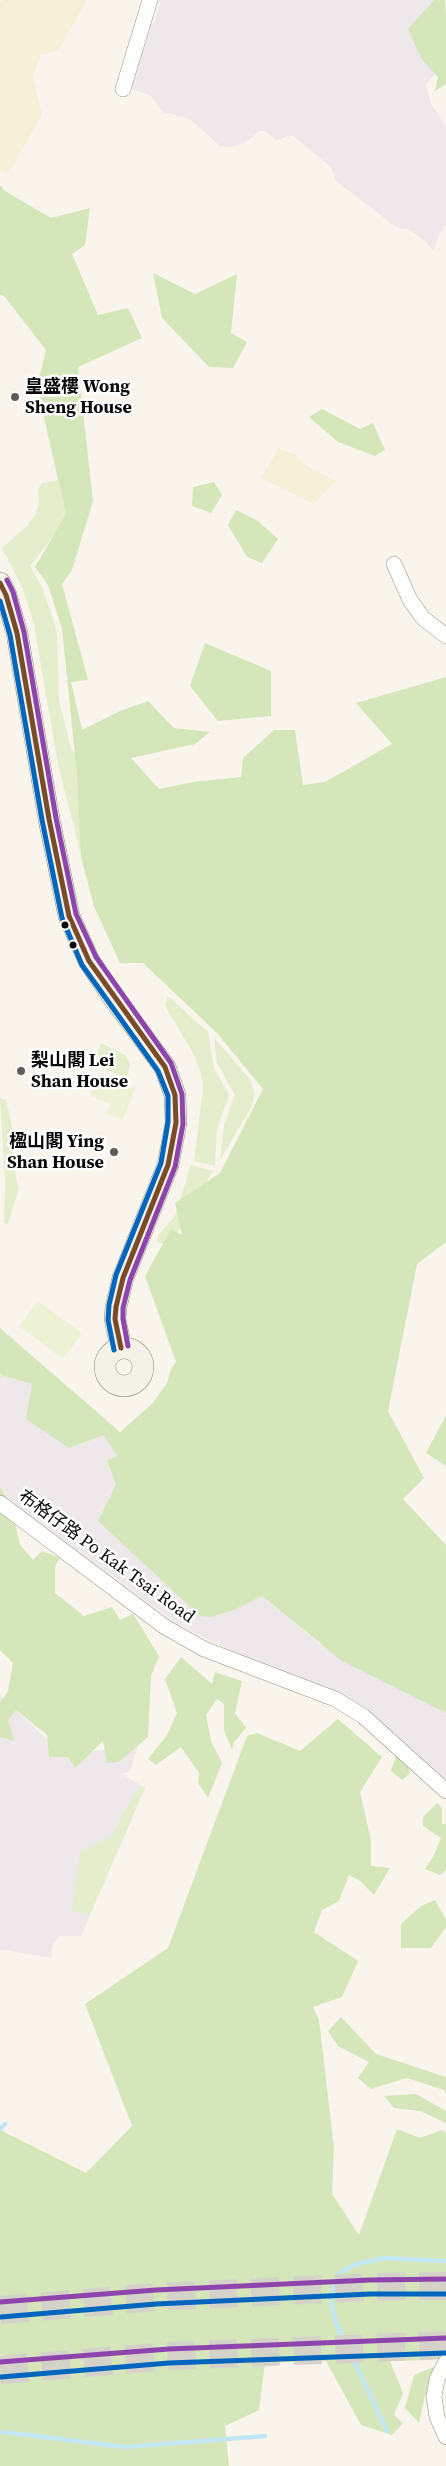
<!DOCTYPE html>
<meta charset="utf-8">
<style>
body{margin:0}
canvas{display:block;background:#f9f5ec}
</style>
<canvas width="446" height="2466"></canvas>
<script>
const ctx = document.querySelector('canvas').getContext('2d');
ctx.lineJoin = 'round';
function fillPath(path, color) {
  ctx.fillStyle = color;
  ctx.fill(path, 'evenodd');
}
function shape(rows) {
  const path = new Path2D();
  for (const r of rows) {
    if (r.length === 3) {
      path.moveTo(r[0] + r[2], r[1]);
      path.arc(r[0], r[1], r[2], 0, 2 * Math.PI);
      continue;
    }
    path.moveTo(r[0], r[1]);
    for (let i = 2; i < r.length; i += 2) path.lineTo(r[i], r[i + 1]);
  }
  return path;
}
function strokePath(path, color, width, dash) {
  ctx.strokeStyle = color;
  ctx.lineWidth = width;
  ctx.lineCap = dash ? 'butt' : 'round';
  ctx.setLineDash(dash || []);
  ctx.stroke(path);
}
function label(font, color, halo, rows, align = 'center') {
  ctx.font = font + ' "Source Serif 4","Noto Sans SC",serif';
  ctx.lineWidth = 5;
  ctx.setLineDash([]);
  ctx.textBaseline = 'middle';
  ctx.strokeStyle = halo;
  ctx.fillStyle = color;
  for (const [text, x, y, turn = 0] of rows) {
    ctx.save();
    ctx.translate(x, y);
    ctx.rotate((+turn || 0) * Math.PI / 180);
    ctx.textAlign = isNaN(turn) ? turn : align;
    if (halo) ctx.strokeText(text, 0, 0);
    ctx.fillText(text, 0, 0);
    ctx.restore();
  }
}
fillPath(shape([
 [158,0,435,0,410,33,439,70,426,84,427,90,431,104,446,126,446,225,438,237,433,251,426,242,410,230,396,227,336,181,331,167,293,136,287,136,277,141,265,131,260,131,243,144,230,147,220,146,190,119,163,112,150,95,128,88,150,24,154,23,160,3],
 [0,1375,32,1384,104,1434,117,1456,107,1461,116,1485,211,1617,234,1610,262,1596,322,1646,446,1712,446,1780,335,1691,261,1665,177,1624,0,1492],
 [0,1695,53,1745,94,1751,138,1746,130,1771,122,1774,145,1788,81,1936,59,1936,53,1944,51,1958,0,1949]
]), '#efe8ea');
fillPath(shape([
 [3,0,87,0,58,51,41,55,33,77,42,115,8,174,0,170,0,2],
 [279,448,295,455,307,466,336,481,314,504,261,478]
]), '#f6f0d8');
fillPath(shape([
 [59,480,66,514,61,526,30,566,42,587,54,621,57,634,59,700,71,748,105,804,134,958,127,964,120,963,94,906,58,765,34,625,23,589,2,548,27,526,35,515,39,504,38,489,42,483],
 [168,996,208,1032,214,1068,229,1095,217,1129,215,1166,194,1161,203,1088,201,1073,193,1053,165,1006],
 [214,1038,249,1078,255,1094,252,1106,220,1160,224,1125,235,1095,217,1063],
 [101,1043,125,1055,130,1063,127,1078,93,1064],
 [0,1098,6,1100,12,1126,15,1173,19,1189,8,1224,4,1223,5,1182],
 [191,1165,213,1171,171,1244,159,1243,156,1241,159,1234,175,1216],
 [142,1786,145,1788,90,1915,72,1911,80,1852,113,1834,135,1792]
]), '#e4eecc');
fillPath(shape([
 [434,0,445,0,446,17,446,84,435,91,438,77,421,58,408,29],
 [0,185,5,191,51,218,90,208,85,245,72,254,98,315,128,308,142,338,78,367,93,501,72,570,62,584,88,680,71,682,82,730,120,711,148,701,174,728,210,732,195,744,131,758,159,789,193,782,241,777,243,758,274,730,295,730,303,785,325,782,392,744,356,703,446,677,446,1242,417,1264,388,1411,424,1478,403,1499,446,1545,446,1713,342,1661,262,1596,234,1610,211,1617,200,1616,98,1521,116,1485,107,1461,117,1456,104,1435,69,1448,26,1419,32,1384,0,1375,0,1328,120,1432,153,1403,167,1383,171,1369,176,1362,145,1276,171,1229,182,1235,175,1203,220,1173,263,1089,217,1033,143,963,120,963,94,906,81,857,77,775,62,629,48,585,35,567,66,514,37,387,46,350,4,296,0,295],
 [153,273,195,294,237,274,231,333,247,342,233,368,209,367,162,318],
 [322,409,360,429,373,423,385,450,375,456,338,442,309,417],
 [214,482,222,495,211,513,192,506,193,487],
 [236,510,258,521,278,539,262,563,247,557,228,525],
 [205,643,271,671,271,716,218,721,190,686],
 [446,1415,446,1466,426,1453],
 [0,1486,12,1510,20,1545,33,1560,42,1551,60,1558,55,1567,55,1593,84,1616,112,1607,120,1620,133,1614,159,1656,151,1676,148,1737,119,1762,107,1763,103,1741,75,1768,68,1757,49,1757,47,1735,16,1710,8,1720,14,1741,0,1737,0,1703,8,1691,13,1663,0,1650],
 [181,1657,212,1684,215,1672,242,1681,235,1713,246,1728,234,1742,232,1750,224,1730,224,1704,217,1699,206,1715,211,1741,222,1763,208,1798,198,1783,199,1773,181,1747,156,1765,148,1759,167,1735,177,1713,165,1679],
 [338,1719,382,1757,360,1792,371,1840,371,1866,390,1868,374,1895,360,1881,349,1875,339,1901,322,1910,314,1932,358,1961,342,1997,313,2007,319,2020,334,2147,332,2194,359,2235,397,2129,420,2138,442,2130,446,2133,446,2346,433,2360,390,2361,403,2393,394,2415,403,2423,392,2435,361,2425,326,2361,265,2363,259,2410,225,2426,229,2466,0,2466,0,2130,86,2173,132,2126,85,2004,168,1948,247,1736,257,1733,300,1751],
 [396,1756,406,1763,410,1773,402,1780,391,1771],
 [437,1803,442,1808,442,1824,446,1824,446,1870,440,1875,425,1869,433,1857,441,1838,423,1826,423,1817],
 [435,1900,446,1920,446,1927,431,1948,401,1948,401,1924,421,1906],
 [341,2017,376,2054,446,2077,446,2094,444,2090,407,2078,371,2089,358,2078,369,2062,338,2046,328,2031],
 [416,2094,446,2111,446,2123,420,2111,394,2108,384,2096],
 [446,2362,425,2396,419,2423,405,2408,414,2375]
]), '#d5e6ba');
fillPath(shape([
 [98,1074,135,1089,123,1120,107,1114,111,1104,90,1096],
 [38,1301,82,1333,63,1359,19,1326]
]), '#edf2d5');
strokePath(shape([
 [0,2129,5,2124],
 [387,2431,336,2323,331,2302,334,2282,342,2271,357,2264,384,2258,446,2261],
 [3,2432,125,2447,265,2436]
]), '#c2e7f3', 4.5);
strokePath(shape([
 [0,2310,156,2297,370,2287,446,2286],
 [0,2370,169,2356,446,2345]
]), '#d5d2ca', 28, [28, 14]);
const street = shape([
 [123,89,150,0],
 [394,564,410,600,423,618,446,636],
 [0,1503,165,1627,204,1649,335,1699,363,1716,446,1791],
 [446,2362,437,2379,434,2397,437,2417,446,2437]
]);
const secondary = shape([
 [0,583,6,595,17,633,49,819,69,916,89,961,113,997,165,1067,175,1095,176,1123,168,1165,123,1278,116,1307,115,1319,121,1348],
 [124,1367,19]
]);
strokePath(street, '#92908c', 16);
strokePath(secondary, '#888682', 22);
strokePath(street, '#fefefc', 15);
strokePath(secondary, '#f4f1e6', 21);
strokePath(shape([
 [0,583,6,595,17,633,49,819,69,916,89,961,165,1067,175,1095,176,1123,168,1165,123,1278,116,1307,115,1319,121,1348]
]), '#7a4b2a', 5);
strokePath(shape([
 [0,601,10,635,42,820,62,918,82,965,158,1071,168,1096,168,1122,161,1163,116,1275,109,1305,108,1320,114,1350],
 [1,2317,156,2304,370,2294,446,2294],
 [1,2377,169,2363,446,2353]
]), '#0065bd', 5);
strokePath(shape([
 [7,580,13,592,24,632,56,818,76,914,96,957,171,1063,182,1094,183,1124,175,1167,130,1280,123,1308,123,1319,128,1346],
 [0,2302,156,2290,370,2280,446,2279],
 [0,2362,169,2349,446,2338]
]), '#8e44ad', 5);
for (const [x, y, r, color] of [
 [15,397,5,"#5e5c59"],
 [65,925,4.5,"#0a0a0a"],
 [73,945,4.5,"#0a0a0a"],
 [21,1071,5,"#5e5c59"],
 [114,1152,5,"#5e5c59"]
]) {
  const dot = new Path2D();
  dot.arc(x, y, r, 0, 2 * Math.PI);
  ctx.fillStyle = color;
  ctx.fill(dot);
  strokePath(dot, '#fff', 2);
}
label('bold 18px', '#0a0a0a', '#fff', [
 ["皇盛樓 Wong",25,387],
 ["Sheng House",25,408],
 ["梨山閣 Lei",31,1061],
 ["Shan House",31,1082],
 ["楹山閣 Ying",104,1142,"right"],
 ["Shan House",104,1163,"right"]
], 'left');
label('18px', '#0a0a0a', '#fff', [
 ["布格仔路 Po Kak Tsai Road",106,1557,36]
]);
</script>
